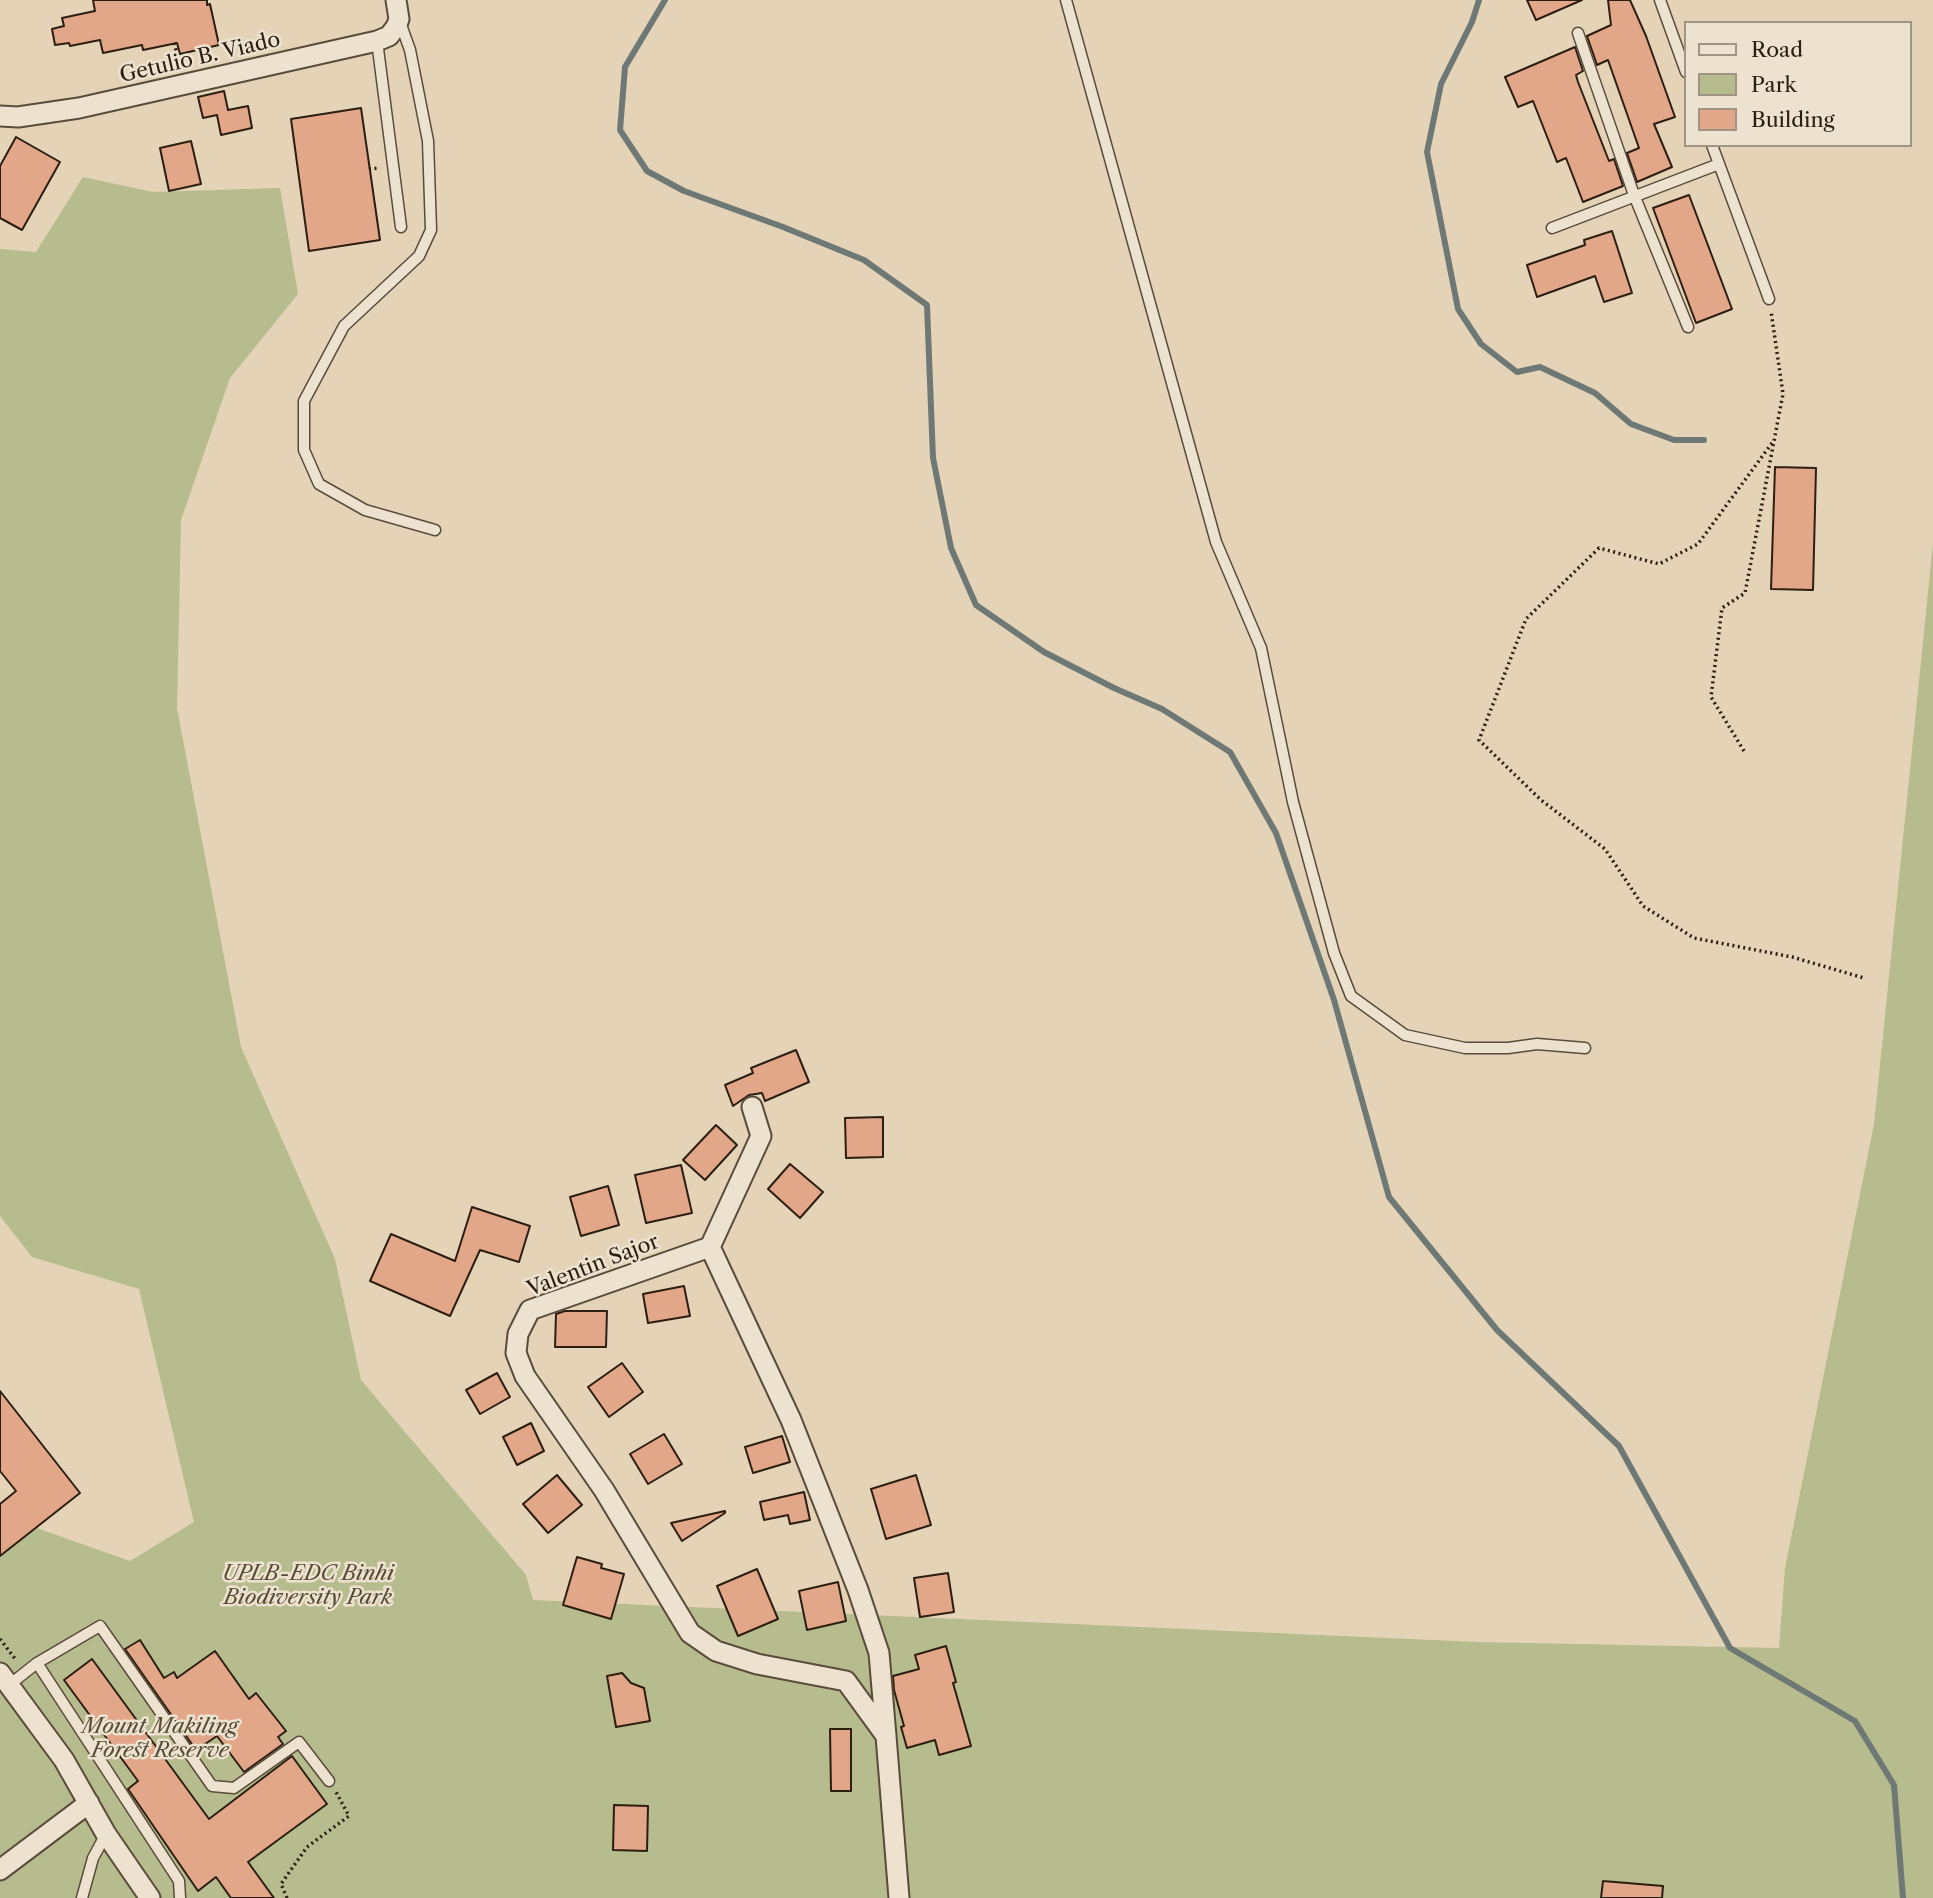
<!DOCTYPE html>
<style>
body{margin:0}
#map{position:relative;width:1933px;height:1898px;overflow:hidden;background:#e4d3b7;font-family:"Libre Caslon Text",serif}
canvas{display:block}
.legend{position:absolute;left:1684px;top:21px;width:228px;height:126px;box-sizing:border-box;background:#ede2d0;border:2px solid #a09484;margin:0;padding:9px 12px;list-style:none;font-size:21px;color:#2c1e11}
.legend li{display:flex;align-items:center;gap:14px;height:35px}
.legend b{width:35px;border:2px solid #a09484}
</style>
<div id="map">
<canvas width="1933" height="1898"></canvas>
<ul class="legend">
<li><b style="height:9px;background:#ede2d0"></b>Road</li>
<li><b style="height:19px;background:#b6bc8d"></b>Park</li>
<li><b style="height:19px;background:#e2a789"></b>Building</li>
</ul>
</div>
<script>
const ctx = document.querySelector('canvas').getContext('2d');
ctx.lineJoin = 'round';
function fillPath(path, color) {
  ctx.fillStyle = color;
  ctx.fill(path, 'evenodd');
}
function shape(rows) {
  const path = new Path2D();
  for (const r of rows) {
    path.moveTo(r[0], r[1]);
    for (let i = 2; i < r.length; i += 2) path.lineTo(r[i], r[i + 1]);
  }
  return path;
}
function strokePath(path, color, width, dash) {
  ctx.strokeStyle = color;
  ctx.lineWidth = width;
  ctx.lineCap = dash ? 'butt' : 'round';
  ctx.setLineDash(dash || []);
  ctx.stroke(path);
}
function label(font, color, halo, rows, align = 'center') {
  ctx.font = font + ' "Libre Caslon Text",serif';
  ctx.lineWidth = 5;
  ctx.setLineDash([]);
  ctx.textBaseline = 'middle';
  ctx.strokeStyle = halo;
  ctx.fillStyle = color;
  for (const [text, x, y, turn = 0] of rows) {
    ctx.save();
    ctx.translate(x, y);
    ctx.rotate((+turn || 0) * Math.PI / 180);
    ctx.textAlign = isNaN(turn) ? turn : align;
    if (halo) ctx.strokeText(text, 0, 0);
    ctx.fillText(text, 0, 0);
    ctx.restore();
  }
}
fillPath(shape([
 [83,177,153,192,280,188,298,294,230,378,181,520,177,708,241,1047,335,1259,361,1380,526,1575,533,1600,1477,1642,1779,1648,1785,1568,1874,1124,1933,543,1933,1898,0,1898,0,1515,130,1561,194,1522,139,1289,32,1257,0,1216,0,249,36,252]
]), '#b6bc8d');
strokePath(shape([
 [665,0,625,67,620,130,647,171,684,191,783,227,864,260,927,305,933,458,951,548,976,605,1044,652,1114,688,1162,709,1230,752,1276,833,1334,1000,1389,1197,1497,1330,1619,1446,1730,1648,1855,1721,1894,1785,1903,1898],
 [1479,0,1472,22,1441,84,1427,152,1458,309,1481,344,1517,372,1540,367,1595,393,1631,424,1674,440,1704,440]
]), '#6e7976', 6);
const building = shape([
 [93,0,207,0,207,5,210,4,219,45,180,54,177,43,143,50,142,45,103,53,100,40,70,46,69,43,55,45,52,29,64,26,62,18,95,11,93,0],
 [1527,0,1582,0,1536,20,1527,0],
 [1608,0,1630,0,1646,36,1675,117,1654,124,1672,167,1637,182,1627,153,1639,148,1608,60,1597,65,1587,36,1611,25,1608,0],
 [1575,47,1583,71,1576,75,1578,82,1609,161,1614,159,1623,186,1583,202,1566,158,1557,162,1533,101,1518,107,1505,77,1575,47],
 [224,91,228,110,248,106,252,128,221,135,217,115,203,118,198,97,224,91],
 [361,108,380,240,309,251,291,119,361,108],
 [16,137,60,162,22,230,0,218,0,166,16,137],
 [191,141,201,184,169,191,160,148,191,141],
 [1689,195,1732,309,1696,323,1653,208,1689,195],
 [1612,231,1632,293,1604,302,1595,276,1537,297,1527,265,1585,245,1584,240,1612,231],
 [1775,467,1816,468,1813,590,1771,589,1775,467],
 [796,1050,809,1082,765,1101,762,1093,749,1095,733,1106,725,1085,753,1073,751,1068,796,1050],
 [883,1117,883,1157,846,1158,845,1118,883,1117],
 [716,1125,737,1145,705,1180,683,1160,716,1125],
 [790,1164,823,1192,800,1218,768,1189,790,1164],
 [681,1165,692,1213,646,1223,635,1175,681,1165],
 [608,1186,619,1225,581,1236,570,1197,608,1186],
 [472,1207,530,1226,519,1262,480,1250,450,1316,370,1281,391,1234,455,1261,472,1207],
 [684,1286,690,1316,648,1323,643,1294,684,1286],
 [565,1311,607,1311,606,1347,555,1347,556,1314,565,1311],
 [622,1363,643,1392,609,1417,588,1387,622,1363],
 [497,1373,510,1397,480,1414,466,1390,497,1373],
 [0,1391,80,1493,0,1556,0,1504,16,1491,0,1471,0,1391],
 [531,1423,544,1451,517,1465,503,1437,531,1423],
 [664,1434,682,1464,648,1484,630,1454,664,1434],
 [782,1436,790,1462,753,1473,745,1447,782,1436],
 [557,1475,582,1505,548,1533,523,1504,557,1475],
 [916,1475,931,1525,886,1539,871,1489,916,1475],
 [804,1492,810,1520,790,1524,788,1515,764,1520,760,1502,804,1492],
 [725,1511,725,1513,682,1541,671,1523,725,1511],
 [577,1557,602,1564,601,1568,624,1574,611,1619,563,1605,577,1557],
 [757,1569,778,1619,738,1636,717,1586,757,1569],
 [948,1573,954,1612,920,1617,914,1578,948,1573],
 [838,1582,846,1621,807,1630,799,1591,838,1582],
 [140,1640,164,1678,174,1672,177,1678,215,1651,249,1699,256,1693,286,1731,278,1737,283,1744,244,1772,217,1736,196,1750,125,1649,140,1640],
 [946,1646,956,1682,953,1683,971,1746,939,1755,935,1740,907,1748,901,1727,904,1726,894,1690,893,1676,919,1669,915,1655,946,1646],
 [92,1659,209,1819,292,1756,327,1804,248,1862,274,1898,231,1898,216,1877,198,1891,128,1789,138,1781,64,1680,92,1659],
 [622,1673,631,1683,644,1688,650,1721,616,1727,607,1676,622,1673],
 [830,1729,851,1729,851,1791,831,1791,830,1729],
 [614,1805,648,1806,647,1851,613,1850,614,1805],
 [1603,1881,1663,1886,1662,1898,1601,1898,1603,1881]
]);
fillPath(building, '#e2a789');
strokePath(building, '#2c1e11', 2);
const service = shape([
 [1066,0,1216,542,1261,648,1293,802,1334,953,1351,996,1405,1035,1465,1048,1508,1048,1537,1044,1585,1048],
 [1660,0,1686,72],
 [400,22,410,50,428,141,431,230,419,256,344,326,304,401,304,450,319,484,365,510,435,530],
 [1578,33,1634,195,1688,327],
 [377,41,401,227],
 [1712,145,1769,299],
 [1552,228,1719,164],
 [37,1663,179,1881,180,1898],
 [8,1686,37,1663,100,1626,212,1786,234,1788,299,1742,329,1781],
 [82,1898,93,1858,106,1834]
]);
const minor = shape([
 [0,116,18,117,79,108,377,41,389,36,396,27,399,19,396,0],
 [710,1247,791,1420,858,1590,879,1653,886,1736,846,1681,757,1664,716,1651,690,1633,604,1490,525,1376,516,1353,518,1334,530,1310,710,1247],
 [710,1247,761,1136,752,1107],
 [0,1673,64,1760,106,1834,150,1898],
 [886,1736,899,1898],
 [0,1870,89,1803]
]);
strokePath(service, '#5a4b3a', 13);
strokePath(minor, '#5a4b3a', 23);
strokePath(shape([
 [174,43,181,66],
 [369,169,380,168],
 [1772,443,1698,544,1659,564,1599,548,1526,619,1479,740,1541,800,1605,849,1643,906,1694,938,1792,957,1864,978],
 [1744,751,1711,697,1722,608,1745,593,1783,394,1771,311],
 [0,1639,16,1660],
 [287,1898,281,1884,307,1847,349,1816,336,1792]
]), '#2c1e11', 3.5, [2, 3.5]);
strokePath(service, '#ede2d0', 10);
strokePath(minor, '#ede2d0', 19);
label('21px', '#2c1e11', '#ede2d0', [
 ["Getulio B. Viado",200,58,-13],
 ["Valentin Sajor",593,1266,-21]
]);
label('italic 21px', '#554d36', '#ede2d0', [
 ["UPLB-EDC Binhi",308,1574],
 ["Biodiversity Park",308,1598],
 ["Mount Makiling",160,1727],
 ["Forest Reserve",160,1751]
]);
</script>
